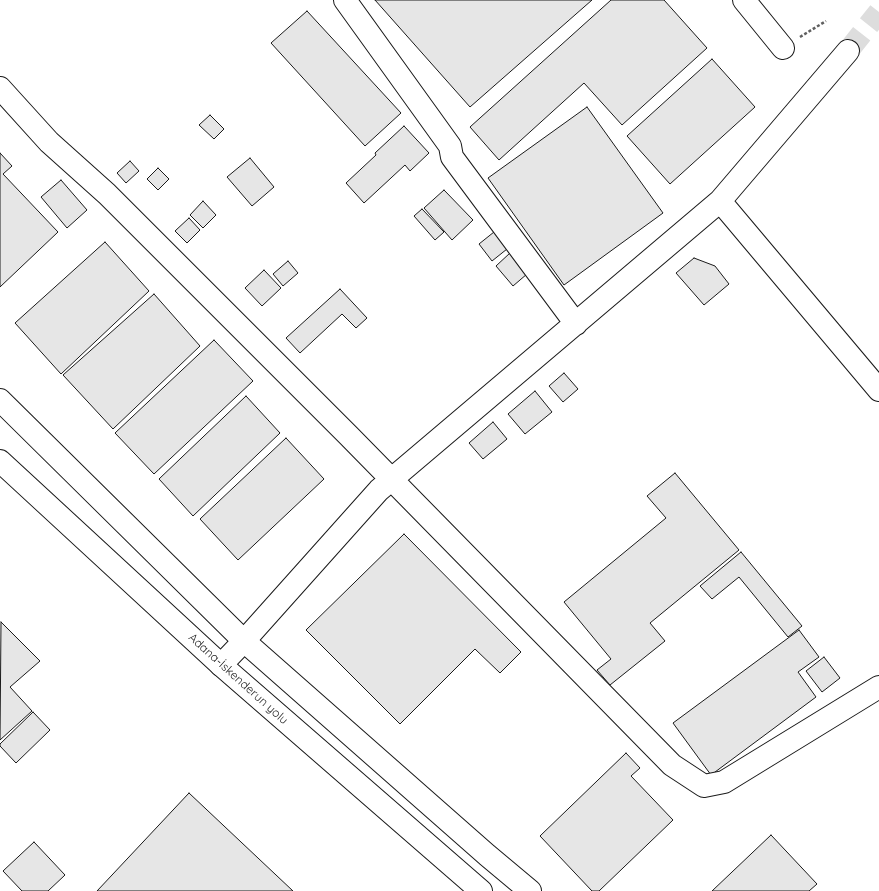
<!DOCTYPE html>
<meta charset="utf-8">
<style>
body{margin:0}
canvas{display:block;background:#fff}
</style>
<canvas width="879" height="891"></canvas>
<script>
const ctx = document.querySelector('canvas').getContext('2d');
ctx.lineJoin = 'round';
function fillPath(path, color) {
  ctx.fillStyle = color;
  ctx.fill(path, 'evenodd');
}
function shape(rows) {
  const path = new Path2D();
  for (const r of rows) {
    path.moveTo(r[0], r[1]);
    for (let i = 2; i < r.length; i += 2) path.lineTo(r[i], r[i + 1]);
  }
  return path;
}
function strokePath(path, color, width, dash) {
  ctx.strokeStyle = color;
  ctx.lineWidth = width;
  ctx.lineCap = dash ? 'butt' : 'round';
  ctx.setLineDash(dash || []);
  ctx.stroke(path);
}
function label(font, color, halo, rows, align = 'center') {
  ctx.font = font + ' Quicksand,sans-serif';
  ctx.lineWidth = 3;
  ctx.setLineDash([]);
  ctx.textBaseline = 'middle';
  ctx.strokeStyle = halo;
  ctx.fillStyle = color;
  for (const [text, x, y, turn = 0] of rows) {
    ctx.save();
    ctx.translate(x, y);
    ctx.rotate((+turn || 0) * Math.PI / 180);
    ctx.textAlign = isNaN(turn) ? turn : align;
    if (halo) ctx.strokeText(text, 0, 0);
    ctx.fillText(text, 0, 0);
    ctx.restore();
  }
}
const building = shape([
 [375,0,592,0,470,107,375,0],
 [611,0,664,0,707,48,622,125,584,83,499,160,470,127,611,0],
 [307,11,401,113,365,146,271,43,307,11],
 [712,59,755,107,670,184,627,136,712,59],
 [587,107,663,213,564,285,488,178,587,107],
 [210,115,224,129,214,139,199,125,210,115],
 [404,126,429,153,410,171,405,165,364,203,346,183,376,155,375,153,404,126],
 [0,153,12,166,3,174,58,232,0,287,0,153],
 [250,158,274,187,252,206,227,177,250,158],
 [130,161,139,171,126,183,117,173,130,161],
 [158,168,169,179,158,190,147,179,158,168],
 [61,180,87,210,67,228,41,197,61,180],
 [444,190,473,220,452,240,424,208,444,190],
 [203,201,216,215,203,228,190,215,203,201],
 [422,209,444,232,435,240,414,216,422,209],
 [189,218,200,230,187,243,175,231,189,218],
 [494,232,507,249,492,261,479,244,494,232],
 [105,242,149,291,61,374,15,323,105,242],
 [510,253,527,274,513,286,496,266,510,253],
 [694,258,715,266,729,284,704,305,676,273,694,258],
 [288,261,298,273,283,286,273,274,288,261],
 [264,270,281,288,262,306,245,288,264,270],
 [340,289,367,318,356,328,342,314,300,353,286,338,340,289],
 [154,294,200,346,113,429,63,375,154,294],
 [214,340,253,381,154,474,115,433,214,340],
 [564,373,578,389,563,402,549,386,564,373],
 [535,391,552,412,525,434,508,414,535,391],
 [246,396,280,433,193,516,159,479,246,396],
 [493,422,507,439,483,459,469,443,493,422],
 [286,438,324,479,238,560,200,519,286,438],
 [675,473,739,550,650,623,665,641,610,685,597,670,611,659,564,602,666,518,647,496,675,473],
 [404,534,521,652,500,673,475,649,400,724,306,630,404,534],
 [741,552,802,626,788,637,739,577,712,599,700,586,741,552],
 [1,622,40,661,10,687,32,711,0,740,1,622],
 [799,630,819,657,798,672,816,697,711,775,673,723,799,630],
 [824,657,840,678,822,692,806,671,824,657],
 [33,712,50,730,16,763,0,746,0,744,33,712],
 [626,753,640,768,631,776,673,820,599,891,592,891,540,836,626,753],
 [189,793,293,891,97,891,189,793],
 [771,835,817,884,809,891,712,891,771,835],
 [34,842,65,875,48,891,22,891,3,871,34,842]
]);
fillPath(building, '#e6e6e6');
strokePath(building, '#1a1a1a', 1);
strokePath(shape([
 [848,51,879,12]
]), '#ddd', 22, [22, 11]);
const minor = shape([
 [345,0,450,146,452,157,576,324],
 [744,0,783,48],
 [0,88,49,142,107,194,349,436,672,765,704,786,724,782,879,687],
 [720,201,879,390],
 [221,665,244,641,379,490,720,201,848,51]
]);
const highway = shape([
 [0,400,244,641,487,855,530,891],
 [0,461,221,665,481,891]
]);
strokePath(minor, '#1a1a1a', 24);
strokePath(highway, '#1a1a1a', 24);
strokePath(shape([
 [800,37,826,21]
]), '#5f5f5f', 2.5, [3, 2]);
strokePath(minor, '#fff', 22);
strokePath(highway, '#fff', 22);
label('12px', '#1a1a1a', '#fff', [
 ["Adana-İskenderun yolu",238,679,42]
]);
</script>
